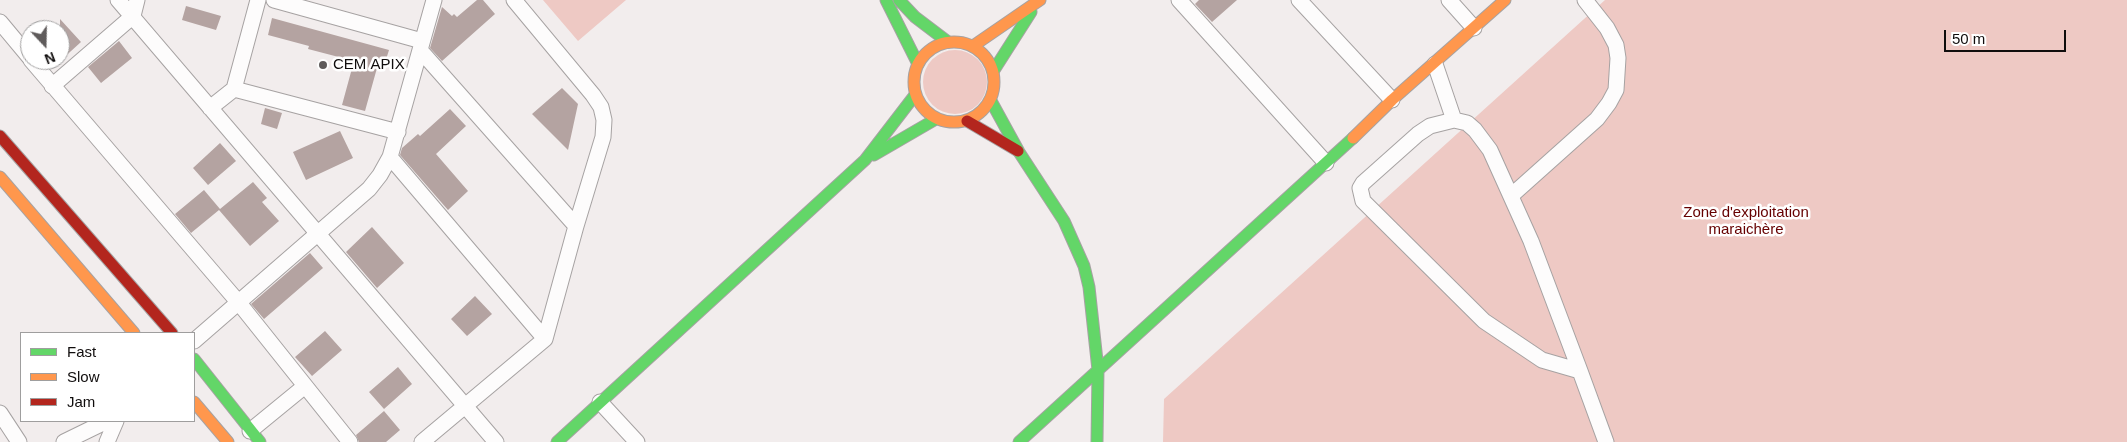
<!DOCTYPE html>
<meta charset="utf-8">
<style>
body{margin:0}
#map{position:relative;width:2127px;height:442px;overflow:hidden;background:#f2eded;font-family:Arial,sans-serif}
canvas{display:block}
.legend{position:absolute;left:20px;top:332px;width:175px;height:90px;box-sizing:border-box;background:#fff;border:1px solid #9f9e9e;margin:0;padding:6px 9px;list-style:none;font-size:15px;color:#100d0d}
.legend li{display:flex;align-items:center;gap:10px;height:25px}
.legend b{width:25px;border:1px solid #9f9e9e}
.north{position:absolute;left:20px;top:20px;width:50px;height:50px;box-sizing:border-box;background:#fff;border:1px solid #9f9e9e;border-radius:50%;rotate:159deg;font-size:14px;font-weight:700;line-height:20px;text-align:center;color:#100d0d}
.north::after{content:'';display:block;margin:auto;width:18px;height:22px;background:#5f5b5b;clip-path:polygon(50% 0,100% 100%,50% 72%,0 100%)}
.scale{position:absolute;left:1944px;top:30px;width:122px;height:22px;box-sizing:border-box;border:2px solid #100d0d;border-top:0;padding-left:6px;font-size:15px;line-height:18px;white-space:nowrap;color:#100d0d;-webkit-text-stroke:4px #fff;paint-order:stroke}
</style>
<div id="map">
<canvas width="2127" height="442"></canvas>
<ul class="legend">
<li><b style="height:6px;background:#63d668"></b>Fast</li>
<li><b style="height:6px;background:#ff974d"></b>Slow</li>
<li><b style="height:6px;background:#b3261e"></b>Jam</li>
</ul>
<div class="north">N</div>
<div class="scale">50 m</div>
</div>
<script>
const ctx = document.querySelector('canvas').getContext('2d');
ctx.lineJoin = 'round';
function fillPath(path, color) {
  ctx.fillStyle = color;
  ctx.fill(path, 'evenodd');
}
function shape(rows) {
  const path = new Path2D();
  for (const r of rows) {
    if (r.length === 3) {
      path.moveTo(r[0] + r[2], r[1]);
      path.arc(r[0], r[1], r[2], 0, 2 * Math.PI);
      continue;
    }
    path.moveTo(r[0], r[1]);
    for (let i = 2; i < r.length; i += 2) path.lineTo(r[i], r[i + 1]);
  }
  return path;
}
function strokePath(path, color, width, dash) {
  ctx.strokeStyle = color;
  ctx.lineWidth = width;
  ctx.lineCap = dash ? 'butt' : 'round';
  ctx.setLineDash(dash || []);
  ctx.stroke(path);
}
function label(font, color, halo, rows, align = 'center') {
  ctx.font = font + ' Arial,sans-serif';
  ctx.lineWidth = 5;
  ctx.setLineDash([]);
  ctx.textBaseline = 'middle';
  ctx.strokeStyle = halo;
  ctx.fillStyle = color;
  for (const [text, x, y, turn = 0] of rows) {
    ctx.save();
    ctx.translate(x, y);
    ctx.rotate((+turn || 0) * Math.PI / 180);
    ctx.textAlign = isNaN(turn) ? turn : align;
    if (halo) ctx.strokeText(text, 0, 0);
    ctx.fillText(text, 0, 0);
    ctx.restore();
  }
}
fillPath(shape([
 [543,0,626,0,578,41],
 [1605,0,2127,0,2127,442,1163,442,1164,399],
 [955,82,32]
]), '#eec9c4');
fillPath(shape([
 [477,0,483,0,495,14,442,61,430,48,442,7,452,16,454,14,457,17],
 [1199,0,1237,0,1212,22,1195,4],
 [186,6,221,16,216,30,182,20],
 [272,18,389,50,383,69,377,68,365,111,342,105,354,61,308,49,309,46,268,35],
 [60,19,81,42,60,61],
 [119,41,132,58,101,83,88,67],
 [562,88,578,104,568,150,532,114],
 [265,108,282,113,277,129,261,124],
 [450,109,466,126,436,154,468,191,448,210,400,155,402,148,418,134,420,136],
 [340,131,353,158,306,180,293,152],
 [220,143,236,161,208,185,193,168],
 [253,182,267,198,262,202,279,221,250,246,219,210,191,233,175,214,204,190,220,209],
 [372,227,404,263,377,288,346,252],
 [310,253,323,268,264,319,251,304],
 [475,296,492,314,467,336,451,319],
 [325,331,342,350,312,376,295,357],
 [398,367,412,384,384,409,369,392],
 [384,411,400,430,386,442,359,442,356,435]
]), '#b4a3a1');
const street = shape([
 [118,0,496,442],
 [274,0,422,41],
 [1179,0,1326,163],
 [1299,0,1392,100],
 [1449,0,1474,28],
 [0,22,30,58],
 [420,50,576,226],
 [31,60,239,303,350,442],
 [1435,64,1454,120],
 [52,86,133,16,137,0],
 [234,89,398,132],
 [210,108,234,89,258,0],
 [390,157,545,339],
 [1512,195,1597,119,1609,103,1616,90,1618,58,1616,45,1607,28,1585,0],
 [194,341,369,189,380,175,390,157,434,0],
 [1580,371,1542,360,1484,321,1363,201,1360,188,1363,183,1418,134,1430,126,1454,120,1467,123,1475,130,1490,150,1531,241,1580,371,1606,442],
 [600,402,637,442],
 [0,413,19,442],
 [250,431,305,386],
 [64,442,107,421],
 [107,442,116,421],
 [422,442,545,339,576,226,603,137,604,120,601,107,593,95,514,0]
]);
const fast = shape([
 [886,0,918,64],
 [899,0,915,17,948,42],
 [994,70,1031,12],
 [991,101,1019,152,1064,221,1084,266,1089,287,1098,370,1097,442],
 [874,155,936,119],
 [194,359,260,442],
 [557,442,865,160,915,95],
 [1019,442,1353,138]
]);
const slow = shape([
 [954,82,40],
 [973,46,1040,0],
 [1353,138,1392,100,1505,0],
 [0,177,134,333],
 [194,402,228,442]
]);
const jam = shape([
 [967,121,1018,151],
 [0,136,172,333]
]);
strokePath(street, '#a6a2a2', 17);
strokePath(fast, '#a6a2a2', 13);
strokePath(slow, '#a6a2a2', 13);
strokePath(jam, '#a6a2a2', 13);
strokePath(street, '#fdfcfc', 15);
strokePath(fast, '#63d668', 11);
strokePath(slow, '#ff974d', 11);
strokePath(jam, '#b3261e', 11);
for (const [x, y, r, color] of [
 [323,65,5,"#5f5b5b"]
]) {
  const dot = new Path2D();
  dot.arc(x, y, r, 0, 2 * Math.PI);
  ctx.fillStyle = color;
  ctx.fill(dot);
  strokePath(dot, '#fff', 2);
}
label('15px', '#100d0d', '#fff', [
 ["CEM APIX",333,65]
], 'left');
label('15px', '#600', '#fff', [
 ["Zone d'exploitation",1746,213],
 ["maraichère",1746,230]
]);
</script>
